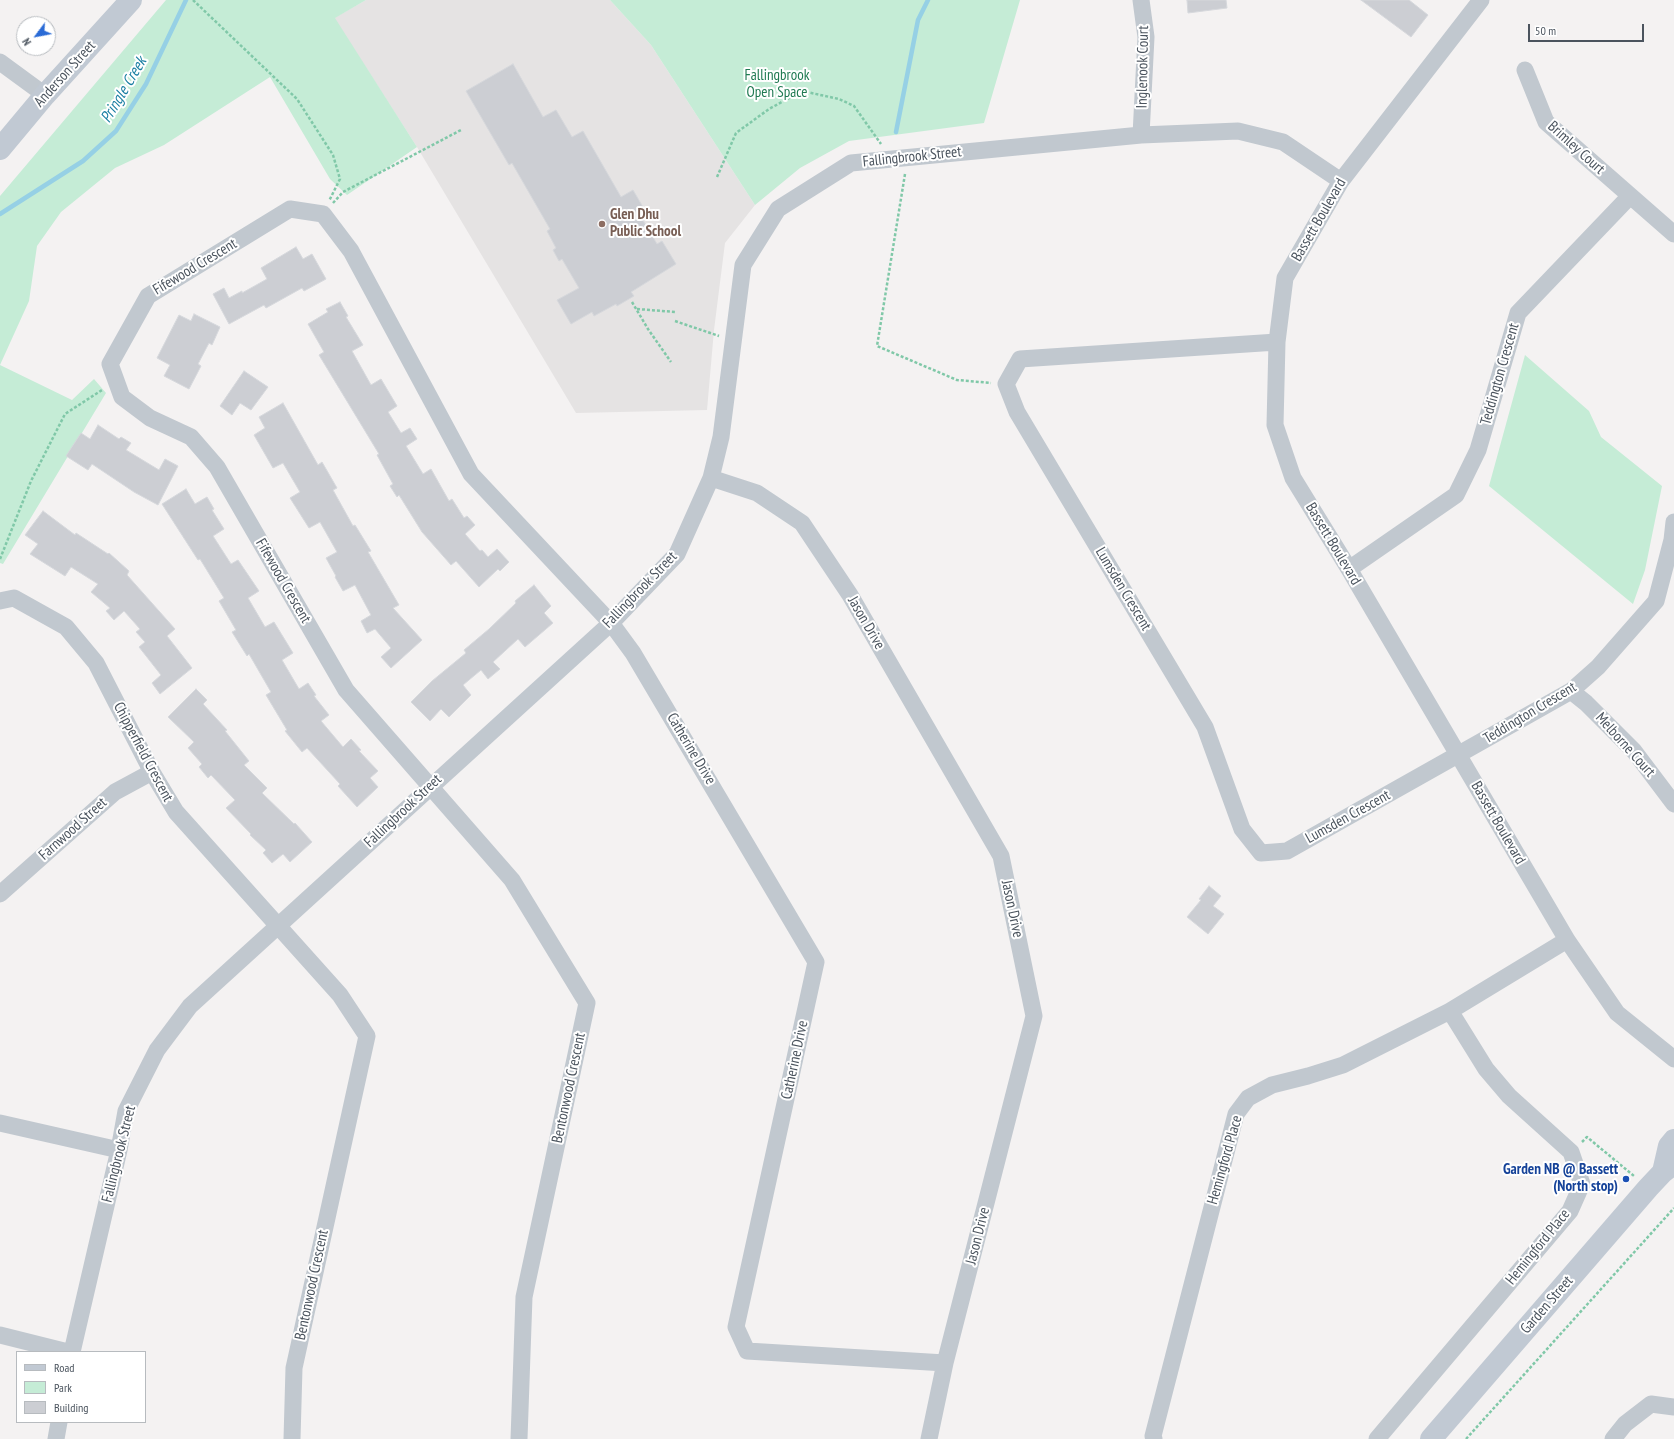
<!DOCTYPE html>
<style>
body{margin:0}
#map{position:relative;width:1674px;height:1439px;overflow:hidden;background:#f4f2f2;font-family:"PT Sans Narrow",sans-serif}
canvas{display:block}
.legend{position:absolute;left:16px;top:1351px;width:130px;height:72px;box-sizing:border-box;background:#fff;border:1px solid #b7bbbf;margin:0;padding:5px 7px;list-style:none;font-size:12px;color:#4b545e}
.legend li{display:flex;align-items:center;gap:8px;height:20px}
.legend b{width:20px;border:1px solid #b7bbbf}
.north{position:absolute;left:16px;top:16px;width:40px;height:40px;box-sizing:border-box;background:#fff;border:1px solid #b7bbbf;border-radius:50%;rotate:238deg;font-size:11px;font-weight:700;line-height:16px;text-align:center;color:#4b545e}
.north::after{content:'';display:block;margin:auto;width:14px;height:18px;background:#2a6bd6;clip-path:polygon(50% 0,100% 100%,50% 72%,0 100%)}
.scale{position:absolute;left:1528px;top:24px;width:116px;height:18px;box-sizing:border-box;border:2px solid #4b545e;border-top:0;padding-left:5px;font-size:12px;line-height:14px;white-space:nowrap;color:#4b545e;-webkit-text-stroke:3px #fff;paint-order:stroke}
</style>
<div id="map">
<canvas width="1674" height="1439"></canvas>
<ul class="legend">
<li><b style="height:5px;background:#c1c9d3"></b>Road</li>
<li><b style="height:11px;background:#c5ecd6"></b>Park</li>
<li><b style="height:11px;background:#ccced3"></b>Building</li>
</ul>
<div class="north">N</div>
<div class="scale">50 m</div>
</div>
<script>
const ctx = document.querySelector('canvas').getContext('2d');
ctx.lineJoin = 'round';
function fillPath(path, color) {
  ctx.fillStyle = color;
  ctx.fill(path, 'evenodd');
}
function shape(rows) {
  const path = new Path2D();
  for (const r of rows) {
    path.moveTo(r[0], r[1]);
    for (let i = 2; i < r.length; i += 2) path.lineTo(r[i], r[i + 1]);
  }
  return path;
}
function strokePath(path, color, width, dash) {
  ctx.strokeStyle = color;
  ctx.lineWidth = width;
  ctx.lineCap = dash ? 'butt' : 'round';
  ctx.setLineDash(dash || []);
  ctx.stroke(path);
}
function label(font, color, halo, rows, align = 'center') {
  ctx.font = font + ' "PT Sans Narrow",sans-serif';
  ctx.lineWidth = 4;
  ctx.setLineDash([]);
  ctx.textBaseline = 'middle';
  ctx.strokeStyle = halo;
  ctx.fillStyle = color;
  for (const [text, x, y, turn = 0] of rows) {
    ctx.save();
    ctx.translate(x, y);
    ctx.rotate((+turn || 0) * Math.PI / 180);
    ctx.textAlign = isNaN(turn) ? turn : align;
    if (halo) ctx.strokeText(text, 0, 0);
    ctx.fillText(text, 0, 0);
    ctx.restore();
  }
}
fillPath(shape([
 [366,0,610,0,651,45,755,205,725,243,714,330,707,410,576,413,417,147,334,18]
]), '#e5e3e3');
fillPath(shape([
 [166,0,366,0,335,18,417,147,347,195,330,179,270,77,164,145,115,168,61,212,37,246,29,301,0,365,0,196],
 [610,0,1020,0,984,123,849,141,800,168,755,205,651,45],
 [1525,355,1589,411,1601,437,1662,486,1645,570,1633,604,1489,486],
 [0,365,72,400,94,379,106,393,3,564,0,563]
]), '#c5ecd6');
strokePath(shape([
 [896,132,918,20,928,0],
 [0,214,83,161,116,131,146,84,186,0]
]), '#96d0e5', 4.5);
const building = shape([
 [1187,0,1226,0,1227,8,1188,13,1187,0],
 [1361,0,1409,0,1428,15,1411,37,1361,0],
 [513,64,543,117,556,110,572,137,583,131,621,197,633,190,647,214,641,217,657,244,662,241,676,264,631,292,634,296,617,306,616,304,594,316,592,312,571,324,557,300,579,288,562,259,559,261,553,250,556,248,547,231,550,229,512,163,509,165,466,91,513,64],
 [296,247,303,259,312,254,326,279,304,291,302,288,266,308,264,305,229,324,213,294,224,288,229,298,242,291,242,293,267,279,261,268,296,247],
 [340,302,348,316,346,317,363,345,352,351,371,385,381,379,397,406,388,412,401,433,410,428,417,439,406,446,423,474,431,469,449,501,452,499,464,518,467,516,475,525,465,534,480,551,482,550,488,557,497,549,509,562,500,571,498,569,479,587,456,561,451,565,422,532,399,495,397,497,390,486,393,484,377,455,379,454,319,355,324,352,308,324,328,312,326,309,340,302],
 [194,314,220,327,212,345,209,343,198,364,201,366,189,389,164,376,170,365,157,358,179,315,191,321,194,314],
 [244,371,268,387,251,410,240,403,232,415,220,406,244,371],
 [283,403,318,465,322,462,337,488,333,490,353,526,355,525,371,551,368,552,399,605,393,608,422,640,391,668,381,657,391,648,375,629,367,633,361,621,371,615,355,585,343,591,335,577,336,576,326,558,337,552,320,522,309,528,290,498,300,492,283,463,273,468,254,435,265,428,259,417,283,403],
 [98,425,119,439,121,437,131,443,126,450,159,470,165,459,178,466,158,505,134,492,92,464,88,470,66,456,81,433,90,439,98,425],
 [186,489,195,504,207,497,214,509,212,510,224,529,213,536,231,564,238,560,259,591,248,598,265,627,274,622,293,653,282,660,299,689,308,683,316,695,314,696,329,715,321,721,343,747,351,739,361,750,359,751,378,771,370,778,378,787,357,807,338,786,340,784,307,748,302,752,285,731,287,730,266,695,271,692,249,654,247,656,232,632,236,630,219,601,224,598,200,559,198,560,162,504,186,489],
 [43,511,75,535,76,533,108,554,109,553,129,571,127,575,175,629,167,636,192,668,160,694,152,683,161,675,139,647,145,642,136,632,140,629,124,611,114,620,106,611,110,608,91,592,98,584,71,567,65,576,30,554,38,544,25,535,43,511],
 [534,585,551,606,544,613,553,623,525,647,518,639,493,662,500,669,488,679,481,670,463,685,471,695,449,717,441,709,430,721,411,702,432,681,466,653,464,650,489,629,516,603,515,601,534,585],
 [196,689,207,700,203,704,227,730,225,731,249,761,244,765,267,788,262,793,294,824,295,823,312,842,290,862,283,854,272,863,263,853,266,850,250,835,251,834,226,808,235,800,211,775,208,778,199,767,202,764,188,748,194,742,168,717,196,689],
 [1209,886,1221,896,1213,906,1224,914,1208,934,1187,917,1201,900,1199,899,1209,886]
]);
fillPath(building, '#ccced3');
strokePath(building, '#d6d8dc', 1);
strokePath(shape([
 [193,0,297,99,333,155,340,179,329,201],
 [905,174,877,346,957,380,991,383],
 [717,177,736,133,769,109,802,91,839,99,854,106,881,144],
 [333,203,343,192,461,130],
 [632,302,648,329,671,362],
 [637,309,676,312],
 [675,321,719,336],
 [0,559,31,481,65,414,102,390],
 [1582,1142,1587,1137,1634,1176],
 [1466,1439,1674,1208]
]), '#80c8a8', 2.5, [3, 2]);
strokePath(shape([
 [1481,0,1341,181,1285,278,1277,342,1275,425,1293,478,1349,569,1567,940,1617,1013,1674,1059],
 [0,62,45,95],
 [1525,70,1546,122,1674,234],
 [1141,135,1146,37,1141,0],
 [1277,342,1020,359,1006,384,1017,412,1205,727,1242,829,1261,853,1287,851,1571,691,1598,667,1656,601,1672,540,1674,522],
 [711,478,757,493,802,523,850,595,1001,856,1034,1016,945,1363,929,1439],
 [1349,569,1456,495,1478,450,1518,313,1630,196],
 [0,601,14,598,66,627,96,663,152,772,176,812,340,995,367,1036,294,1368,292,1439],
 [1571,691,1586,703,1634,751,1674,804],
 [0,894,115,792,152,772],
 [0,1123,119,1150],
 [0,1335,68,1352],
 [72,1352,119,1150,126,1111,157,1050,190,1006,611,623,677,554,711,478,721,437,743,265,778,209,851,163,1141,135,1238,131,1283,142,1341,181],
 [56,1439,59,1422],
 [519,1439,524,1297,587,1003,512,880,346,690,217,467,191,437,150,418,122,397,110,364,148,296,290,209,323,214,351,251,471,474,611,623,633,653,816,962,736,1327,747,1351,945,1363],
 [1154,1439,1153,1436,1236,1114,1248,1098,1272,1085,1308,1076,1343,1065,1450,1011,1567,940],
 [1377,1439,1570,1211,1582,1184,1571,1152,1509,1096,1486,1069,1450,1011],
 [1613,1439,1625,1424,1651,1404,1674,1407]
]), '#c1c8cf', 17);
strokePath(shape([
 [0,149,45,95,131,0],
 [1663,1172,1669,1146,1674,1140],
 [1431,1439,1648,1188,1663,1172,1674,1164]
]), '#c1c9d3', 22);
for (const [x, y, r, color] of [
 [602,224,4,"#8d6e63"],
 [1626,1179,4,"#1a4fb4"]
]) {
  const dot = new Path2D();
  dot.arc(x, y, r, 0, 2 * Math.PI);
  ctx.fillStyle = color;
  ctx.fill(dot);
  strokePath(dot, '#fff', 1.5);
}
label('15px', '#4b545e', '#fff', [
 ["Inglenook Court",1143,67,-89],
 ["Anderson Street",65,74,-48],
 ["Brimley Court",1576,148,42],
 ["Fallingbrook Street",912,157,-6],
 ["Bassett Boulevard",1319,220,-60],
 ["Fifewood Crescent",195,267,-31],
 ["Teddington Crescent",1500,374,-74],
 ["Bassett Boulevard",1333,544,59],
 ["Fifewood Crescent",283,581,60],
 ["Lumsden Crescent",1123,589,59],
 ["Fallingbrook Street",640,590,-46],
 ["Jason Drive",866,623,60],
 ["Teddington Crescent",1530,713,-31],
 ["Melborne Court",1625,745,48],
 ["Catherine Drive",691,749,59],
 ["Chipperfield Crescent",143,752,62],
 ["Fallingbrook Street",403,811,-43],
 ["Lumsden Crescent",1348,817,-29],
 ["Bassett Boulevard",1498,823,60],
 ["Farnwood Street",73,829,-42],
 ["Jason Drive",1012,909,78],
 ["Catherine Drive",795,1060,-78],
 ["Bentonwood Crescent",569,1088,-78],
 ["Fallingbrook Street",119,1154,-76],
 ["Hemingford Place",1225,1160,-74],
 ["Jason Drive",978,1236,-76],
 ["Hemingford Place",1538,1247,-51],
 ["Bentonwood Crescent",312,1285,-78],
 ["Garden Street",1547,1305,-49]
]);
label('15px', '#207a52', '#fff', [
 ["Fallingbrook",777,76],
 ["Open Space",777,93]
]);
label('bold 15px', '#785e54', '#fff', [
 ["Glen Dhu",610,215],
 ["Public School",610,232]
], 'left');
label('bold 15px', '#164399', '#fff', [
 ["Garden NB @ Bassett",1618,1170],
 ["(North stop)",1618,1187]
], 'right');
label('italic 16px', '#197ea2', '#fff', [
 ["Pringle Creek",124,90,-59]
]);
</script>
